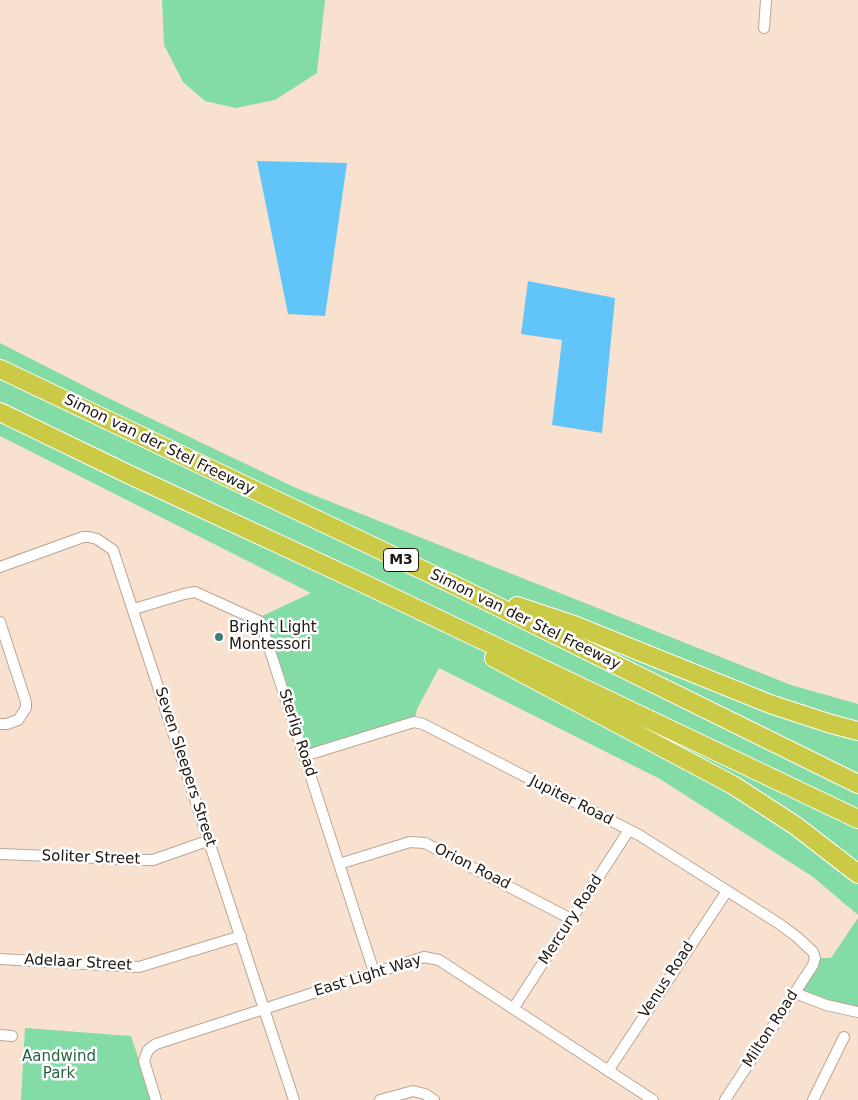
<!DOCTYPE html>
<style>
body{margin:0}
canvas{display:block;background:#f8e1cf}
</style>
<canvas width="858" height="1100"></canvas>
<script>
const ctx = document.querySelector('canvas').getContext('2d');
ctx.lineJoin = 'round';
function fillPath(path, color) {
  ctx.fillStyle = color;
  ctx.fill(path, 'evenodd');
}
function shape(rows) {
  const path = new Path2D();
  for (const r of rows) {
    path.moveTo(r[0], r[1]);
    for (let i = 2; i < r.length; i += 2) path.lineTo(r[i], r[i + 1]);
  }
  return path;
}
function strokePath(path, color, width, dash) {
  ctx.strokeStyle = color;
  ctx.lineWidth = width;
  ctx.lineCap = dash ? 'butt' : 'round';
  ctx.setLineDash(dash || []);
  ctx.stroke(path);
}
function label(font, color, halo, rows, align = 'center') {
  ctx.font = font + ' "DejaVu Sans",sans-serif';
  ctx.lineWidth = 5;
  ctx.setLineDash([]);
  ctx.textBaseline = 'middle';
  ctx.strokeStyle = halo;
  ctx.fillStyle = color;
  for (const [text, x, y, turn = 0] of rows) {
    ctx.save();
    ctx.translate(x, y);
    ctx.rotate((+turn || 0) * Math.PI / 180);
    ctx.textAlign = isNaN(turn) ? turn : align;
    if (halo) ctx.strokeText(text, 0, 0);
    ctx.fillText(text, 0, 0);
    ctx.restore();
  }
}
fillPath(shape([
 [162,0,325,0,317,73,275,100,236,108,205,101,183,82,164,45],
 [0,343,104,396,296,488,791,685,858,704,858,915,813,877,660,779,439,668,417,709,414,722,304,756,259,621,262,616,311,593,0,436],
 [858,918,858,1012,795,993,815,958,831,958],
 [25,1028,131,1036,152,1100,21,1100]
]), '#83dca5');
fillPath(shape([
 [257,161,347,163,325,316,288,314],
 [528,281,615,298,602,433,552,425,562,340,521,334]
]), '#62c5f9');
const minor = shape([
 [764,28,766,0],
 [0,567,83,537,89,537,97,539,113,550,294,1100],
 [134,609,184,594,195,592,250,617,259,621,262,626,374,972],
 [0,622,26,702,26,708,18,720,7,724,0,724],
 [304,756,414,722,423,724,639,835,778,923,797,937,813,952,815,958,813,965,725,1100],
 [0,854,147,860,153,860,210,840],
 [339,864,410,842,425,843,571,919],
 [0,959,139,967,241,936],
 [795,993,826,1005,858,1012],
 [513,1009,629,830],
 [0,1035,12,1036],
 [608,1071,727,891],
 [156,1100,144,1061,148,1050,156,1044,424,957,439,960,653,1100],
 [380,1100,413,1091,425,1094,434,1100],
 [813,1100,844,1037]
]);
const motorway = shape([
 [0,369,452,584,858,784],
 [0,412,130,475,352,578,858,819],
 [517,606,574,625,770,704,831,724,858,731],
 [494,658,733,785,796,826,858,874]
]);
strokePath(minor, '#bca595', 12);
strokePath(motorway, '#fff', 20);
strokePath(minor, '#fff', 10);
strokePath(motorway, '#cbca47', 18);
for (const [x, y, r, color] of [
 [219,637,5,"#397f77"]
]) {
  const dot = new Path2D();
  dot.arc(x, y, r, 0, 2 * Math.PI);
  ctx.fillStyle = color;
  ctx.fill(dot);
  strokePath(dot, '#fff', 2);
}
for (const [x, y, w] of [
 [401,560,35]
]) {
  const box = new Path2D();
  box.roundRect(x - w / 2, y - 11.5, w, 23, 4);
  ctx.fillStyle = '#fff';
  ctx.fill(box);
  strokePath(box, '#1e160f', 1);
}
label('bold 14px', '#1e160f', null, [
 ["M3",401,560]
]);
label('15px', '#1e160f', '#fff', [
 ["Simon van der Stel Freeway",159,445,26],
 ["Simon van der Stel Freeway",525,620,26],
 ["Sterlig Road",297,733,72],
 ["Seven Sleepers Street",185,767,72],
 ["Jupiter Road",571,801,27],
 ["Soliter Street",91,858,2],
 ["Orion Road",472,867,27],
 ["Mercury Road",571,920,-57],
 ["Adelaar Street",78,963,3],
 ["East Light Way",368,976,-17],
 ["Venus Road",667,980,-57],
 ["Milton Road",771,1029,-57]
]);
label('15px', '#1e160f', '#fff', [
 ["Bright Light",229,628],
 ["Montessori",229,645]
], 'left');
label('15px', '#246440', '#fff', [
 ["Aandwind",59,1057],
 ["Park",59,1074]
]);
</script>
